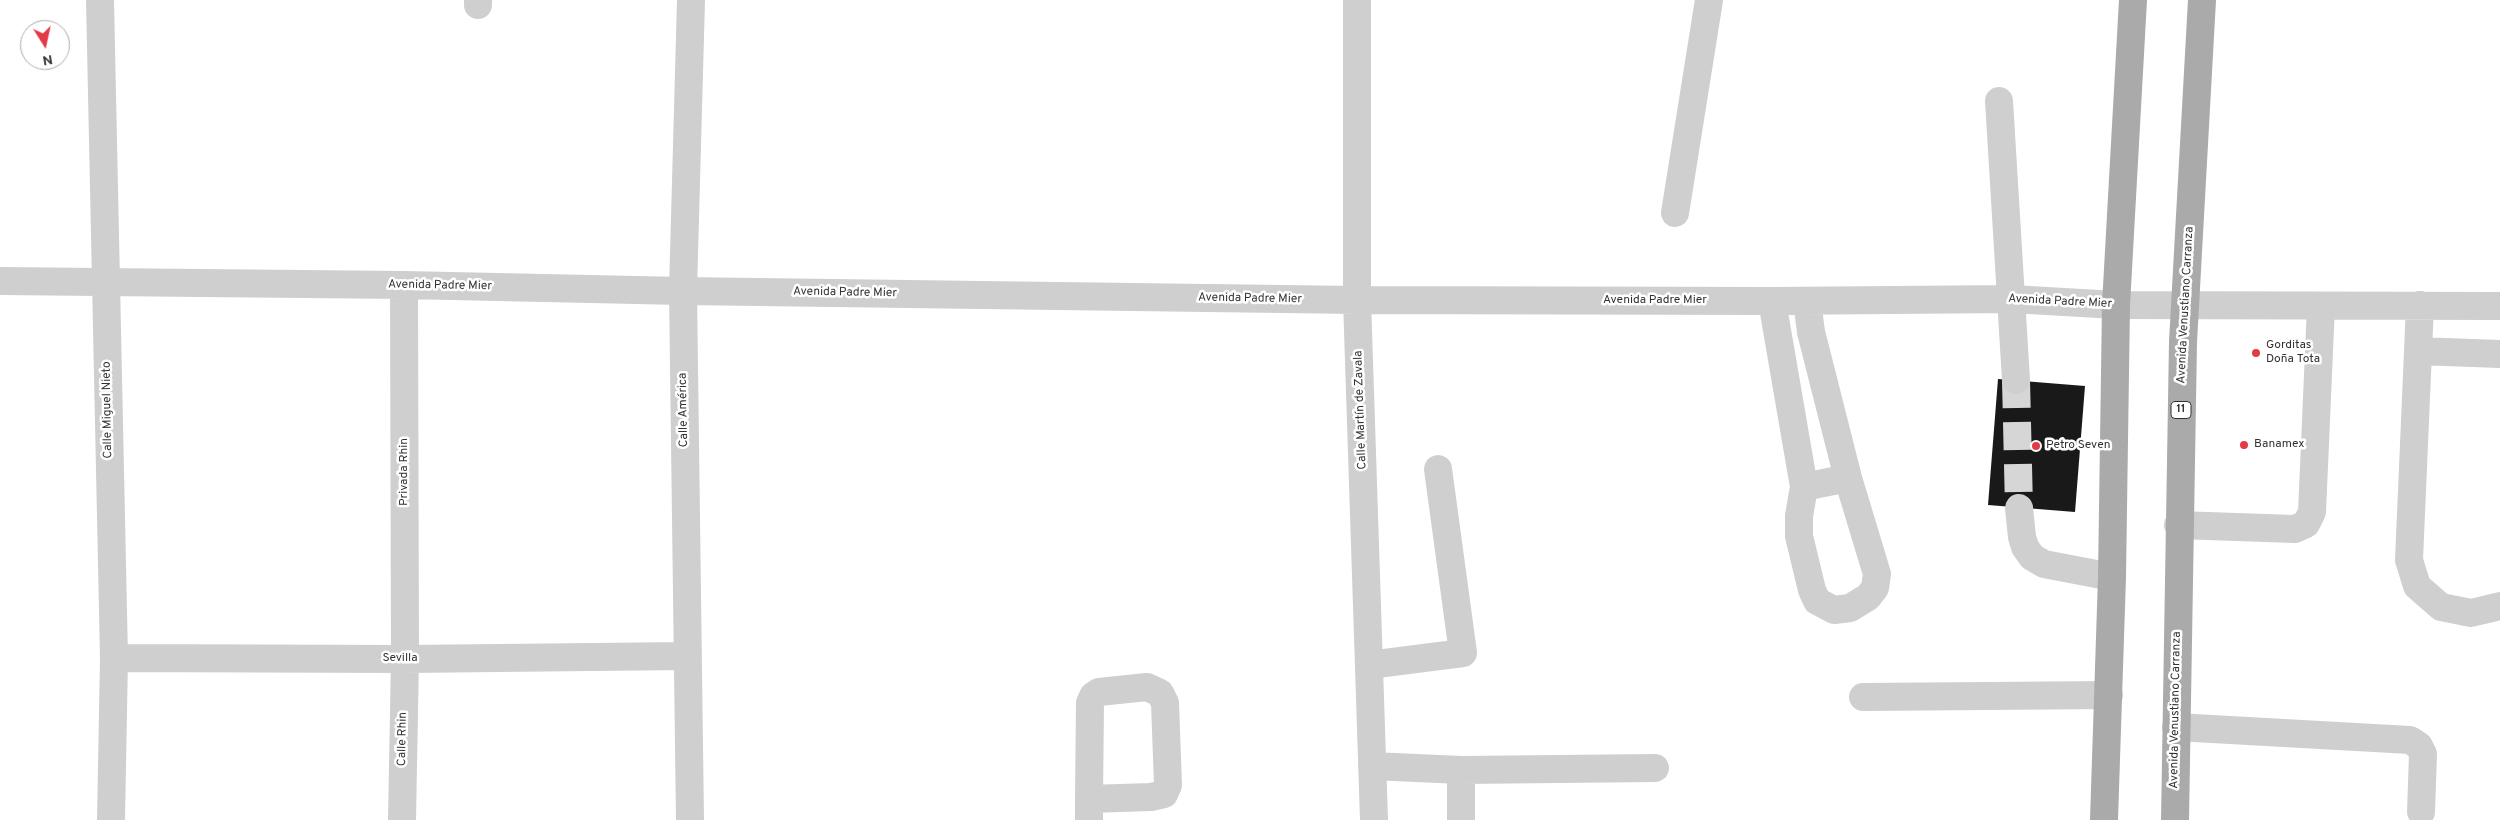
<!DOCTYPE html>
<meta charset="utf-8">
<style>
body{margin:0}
#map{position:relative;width:2500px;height:820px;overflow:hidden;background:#fff;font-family:Overpass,sans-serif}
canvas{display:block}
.north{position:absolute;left:20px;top:20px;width:50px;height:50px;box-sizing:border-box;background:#fff;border:1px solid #adadad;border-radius:50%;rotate:170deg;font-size:14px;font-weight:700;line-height:20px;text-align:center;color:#323232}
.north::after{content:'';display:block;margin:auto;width:18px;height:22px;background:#e23a47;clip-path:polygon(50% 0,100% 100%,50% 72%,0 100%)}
</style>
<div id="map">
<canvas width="2500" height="820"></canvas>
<div class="north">N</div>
</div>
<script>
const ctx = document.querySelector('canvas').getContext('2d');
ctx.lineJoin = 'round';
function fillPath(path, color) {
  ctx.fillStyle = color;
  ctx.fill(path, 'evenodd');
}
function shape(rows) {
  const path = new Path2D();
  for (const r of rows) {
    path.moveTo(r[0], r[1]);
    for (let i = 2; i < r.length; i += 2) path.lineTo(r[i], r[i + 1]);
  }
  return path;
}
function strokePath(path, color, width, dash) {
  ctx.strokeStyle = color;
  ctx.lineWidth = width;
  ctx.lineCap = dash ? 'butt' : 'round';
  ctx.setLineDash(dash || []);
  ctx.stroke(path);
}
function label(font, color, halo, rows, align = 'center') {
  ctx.font = font + ' Overpass,sans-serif';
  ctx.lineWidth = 5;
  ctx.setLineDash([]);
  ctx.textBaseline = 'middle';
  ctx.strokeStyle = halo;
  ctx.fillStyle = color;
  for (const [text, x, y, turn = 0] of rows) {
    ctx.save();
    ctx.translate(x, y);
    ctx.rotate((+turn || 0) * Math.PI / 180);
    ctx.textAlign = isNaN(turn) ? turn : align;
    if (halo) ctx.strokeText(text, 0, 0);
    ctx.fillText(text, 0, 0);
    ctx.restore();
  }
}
fillPath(shape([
 [1998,379,2085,386,2075,512,1988,505]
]), '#191919');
strokePath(shape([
 [2016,380,2019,508]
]), '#d6d6d6', 28, [28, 14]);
strokePath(shape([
 [100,0,114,658,111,820],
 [478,0,478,5],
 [1357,0,1357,300,1374,820],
 [1999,101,2016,380],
 [1675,213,1709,0],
 [0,281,404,285,683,291,1357,300,1772,301,2012,299,2116,305,2500,306],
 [1772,301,1804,487,1799,516,1799,536,1812,590,1817,601,1834,610,1850,608,1868,597,1875,588,1877,574,1848,478,1811,332,1807,301],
 [2420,305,2409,560,2417,586,2441,607,2471,613,2500,606],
 [2418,351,2500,354],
 [1804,487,1848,478],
 [2019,508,2022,537,2025,547,2032,557,2044,564,2112,577],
 [2178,525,2295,529,2306,524,2312,512,2321,306],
 [114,658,405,659,687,656],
 [1369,665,1463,653,1438,469],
 [1863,697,2109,695],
 [2176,727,2410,740,2419,746,2423,754,2421,812],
 [1372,766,1461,770,1461,820],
 [1461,770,1655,768],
 [1089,799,1151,797,1164,794,1168,785,1165,703,1160,693,1147,687,1099,692,1093,696,1090,703,1089,799,1089,820],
 [402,820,405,659,404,285],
 [690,820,683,291,691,0]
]), '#cfcfcf', 28);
strokePath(shape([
 [2104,820,2112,577,2116,305,2133,0],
 [2175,820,2183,342,2202,0]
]), '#aaa', 28);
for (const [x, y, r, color] of [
 [2256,353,5,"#e23a47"],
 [2244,445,5,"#e23a47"],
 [2036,446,5,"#e23a47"]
]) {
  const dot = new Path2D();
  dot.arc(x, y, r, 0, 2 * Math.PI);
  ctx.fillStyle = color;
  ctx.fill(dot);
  strokePath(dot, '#fff', 2);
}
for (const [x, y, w] of [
 [2181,410,20]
]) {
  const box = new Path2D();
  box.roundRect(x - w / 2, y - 8.5, w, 17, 4);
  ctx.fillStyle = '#fff';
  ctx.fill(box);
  strokePath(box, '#323232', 1);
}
label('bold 11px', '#323232', null, [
 ["11",2181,410]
]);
label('12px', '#323232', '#fff', [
 ["Avenida Padre Mier",440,286,1],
 ["Avenida Padre Mier",845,293,1],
 ["Avenida Padre Mier",1250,299,1],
 ["Avenida Padre Mier",1655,301],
 ["Avenida Padre Mier",2060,302,3],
 ["Avenida Venustiano Carranza",2186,305,-87],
 ["Calle Miguel Nieto",108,410,-91],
 ["Calle América",684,410,-91],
 ["Calle Martín de Zavala",1361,410,-92],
 ["Privada Rhin",405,472,-90],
 ["Sevilla",400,659],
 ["Avenida Venustiano Carranza",2176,710,-89],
 ["Calle Rhin",403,739,-89]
]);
label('12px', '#323232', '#fff', [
 ["Gorditas",2266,346],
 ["Doña Tota",2266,360],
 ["Banamex",2254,445],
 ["Petro Seven",2046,446]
], 'left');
</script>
